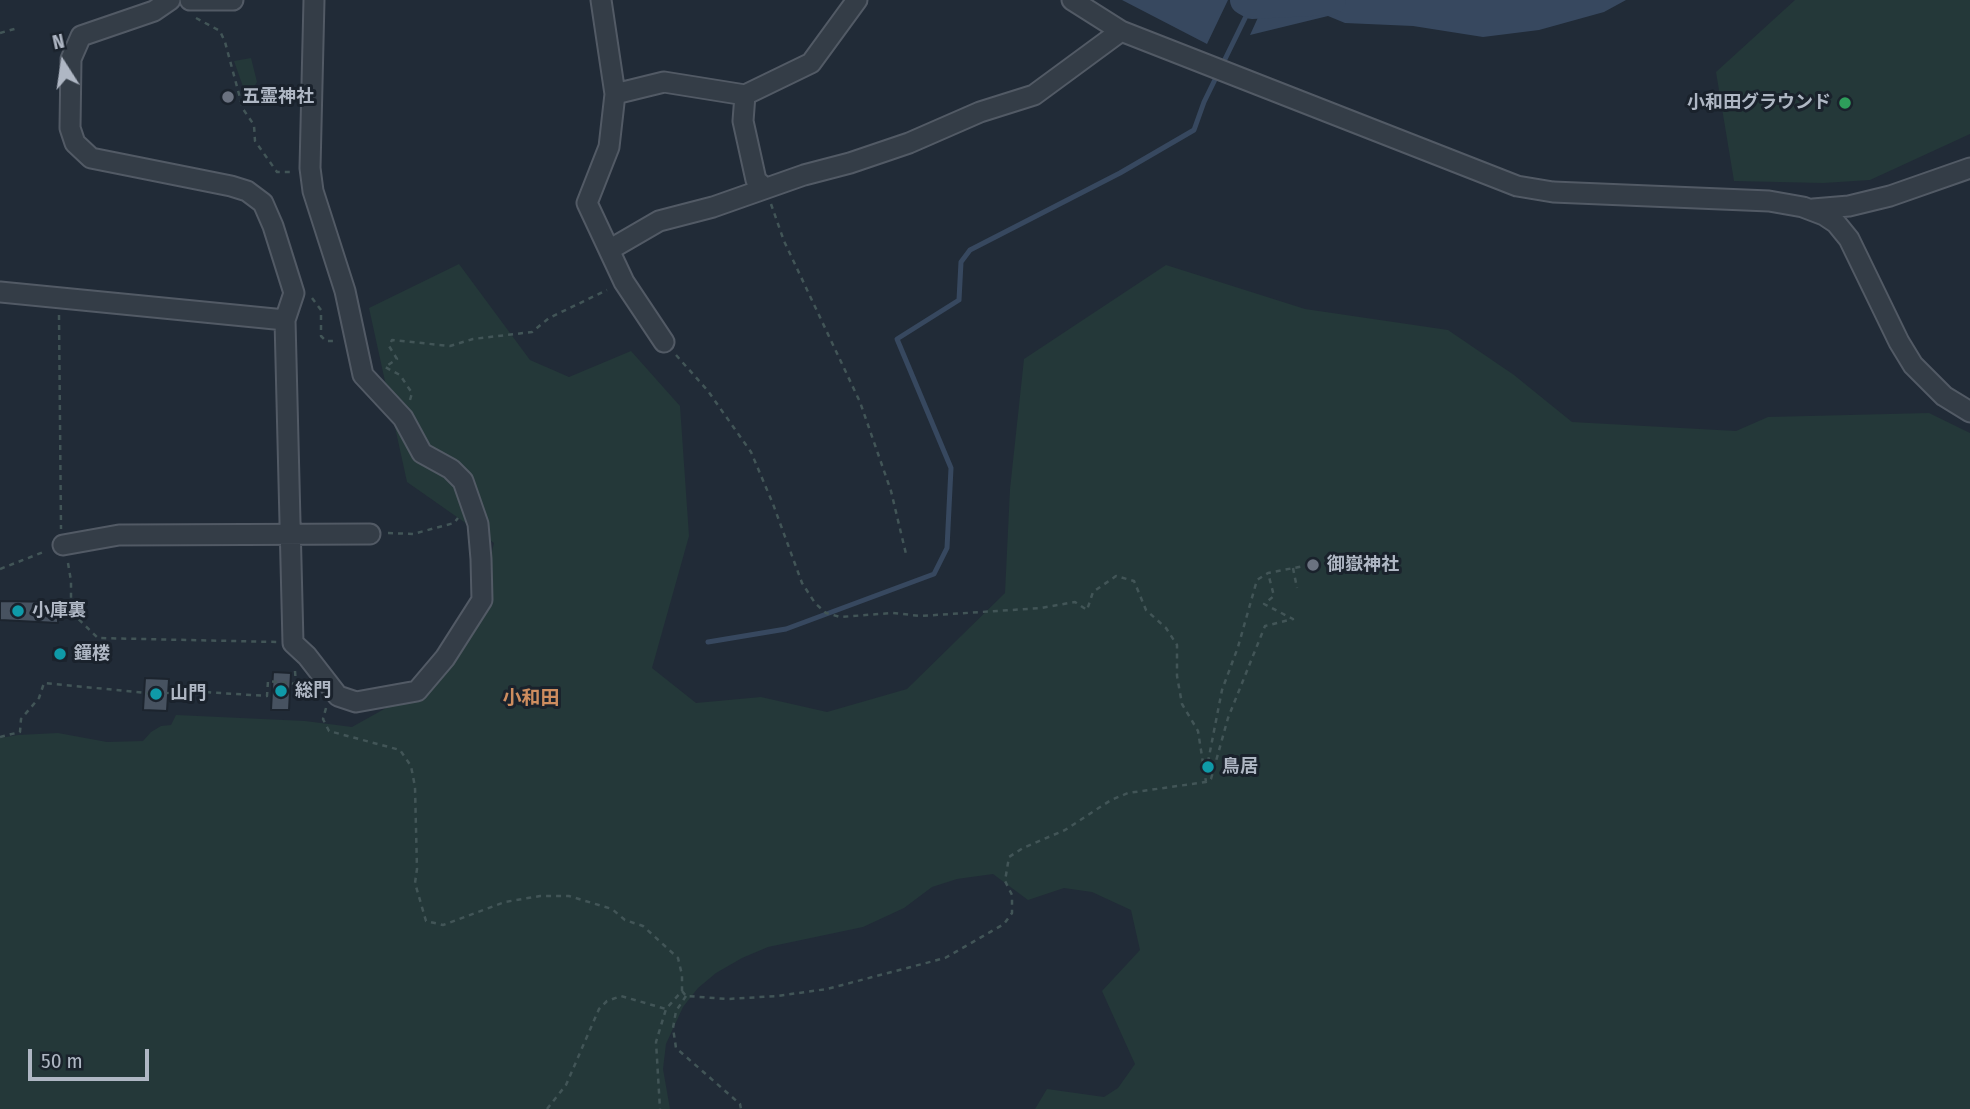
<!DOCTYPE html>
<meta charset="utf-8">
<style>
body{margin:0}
#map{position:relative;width:1970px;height:1109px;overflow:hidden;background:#212b37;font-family:"Fira Sans Condensed",sans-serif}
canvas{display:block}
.north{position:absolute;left:28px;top:28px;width:70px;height:70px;-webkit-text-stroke:5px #1a222c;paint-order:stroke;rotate:348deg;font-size:19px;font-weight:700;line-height:28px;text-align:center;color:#afb7c4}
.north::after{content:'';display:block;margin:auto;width:24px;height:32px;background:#afb7c4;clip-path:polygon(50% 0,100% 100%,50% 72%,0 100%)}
.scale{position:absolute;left:28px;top:1049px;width:121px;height:32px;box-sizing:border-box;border:4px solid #afb7c4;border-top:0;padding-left:9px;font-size:21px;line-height:24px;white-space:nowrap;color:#afb7c4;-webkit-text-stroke:5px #1a222c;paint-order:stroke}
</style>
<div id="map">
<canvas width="1970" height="1109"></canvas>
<div class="north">N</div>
<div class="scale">50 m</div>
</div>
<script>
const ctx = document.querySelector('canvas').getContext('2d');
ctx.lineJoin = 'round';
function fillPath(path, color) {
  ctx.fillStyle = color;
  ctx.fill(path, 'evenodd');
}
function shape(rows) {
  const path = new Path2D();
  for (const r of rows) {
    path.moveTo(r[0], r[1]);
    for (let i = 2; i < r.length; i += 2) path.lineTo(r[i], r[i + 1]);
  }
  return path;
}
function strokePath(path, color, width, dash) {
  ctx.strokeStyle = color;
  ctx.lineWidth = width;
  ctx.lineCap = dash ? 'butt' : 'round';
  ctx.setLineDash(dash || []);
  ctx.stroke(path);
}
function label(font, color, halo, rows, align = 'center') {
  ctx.font = font + ' "Fira Sans Condensed","Noto Sans JP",sans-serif';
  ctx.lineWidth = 6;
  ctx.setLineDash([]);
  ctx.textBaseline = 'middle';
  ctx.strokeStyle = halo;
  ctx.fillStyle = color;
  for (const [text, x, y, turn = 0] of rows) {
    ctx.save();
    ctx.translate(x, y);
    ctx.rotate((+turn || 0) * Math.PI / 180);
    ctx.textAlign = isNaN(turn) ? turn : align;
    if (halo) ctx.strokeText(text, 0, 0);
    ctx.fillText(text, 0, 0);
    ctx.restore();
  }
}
fillPath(shape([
 [1795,0,1970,0,1970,134,1870,180,1823,183,1734,181,1716,72],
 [251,58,257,82,247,98,234,61],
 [459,264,530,360,569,377,631,351,680,406,689,536,652,668,696,703,761,697,827,712,907,689,1005,593,1010,489,1024,359,1166,265,1305,309,1448,330,1514,375,1572,422,1736,431,1768,417,1929,413,1970,433,1970,1109,1035,1109,1047,1089,1104,1097,1118,1088,1135,1064,1102,991,1140,950,1131,910,1092,892,1064,888,1028,900,993,874,957,879,932,887,904,908,863,927,768,947,742,958,716,973,698,988,683,1007,666,1044,663,1069,670,1109,0,1109,0,738,18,735,58,733,107,742,143,741,151,732,161,726,171,725,176,715,305,721,352,727,438,679,475,620,494,543,407,482,369,308]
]), '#243839');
fillPath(shape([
 [1122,0,1228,0,1207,44],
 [1266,0,1626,0,1604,12,1539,30,1483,37,1413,26,1345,23,1328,16,1250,35]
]), '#37485f');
strokePath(shape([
 [708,642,786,629,934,574,947,548,951,468,897,339,959,300,961,262,970,250,1120,173,1194,130,1204,102,1252,4]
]), '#37485f', 5);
strokePath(shape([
 [1245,0,1252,4,1331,0]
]), '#37485f', 30);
const building = shape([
 [0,601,58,602,58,623,0,620,0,601],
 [54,648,67,648,66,661,53,660,54,648],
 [273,672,291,673,289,710,271,710,273,672],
 [145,678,169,679,167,711,143,710,145,678]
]);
fillPath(building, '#475260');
strokePath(building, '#1c242e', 2);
const minor = shape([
 [170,0,154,11,81,36,71,59,70,128,75,143,91,158,231,186,247,191,263,203,273,226,294,293,285,320,293,643,307,656,338,696,356,702,417,691,445,658,482,600,481,559,478,524,463,481,451,469,422,453,403,418,363,375,345,291,313,191,310,168,314,0],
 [190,0,233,0],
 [601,0,615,94,609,147,587,203,624,282,664,342],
 [1072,0,1121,31,1517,186,1553,192,1769,201,1803,207,1824,215,1836,223,1849,239,1899,342,1913,365,1944,396,1970,412],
 [615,94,664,82,745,95,811,63,857,0],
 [745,95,743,121,756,180,765,188],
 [1813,209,1849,206,1890,196,1970,168],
 [609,250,659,221,713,207,804,175,850,163,909,143,980,112,1034,95,1121,31],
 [0,292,285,320],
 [63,545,119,535,370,534]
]);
strokePath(minor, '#525a65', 23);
strokePath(shape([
 [196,18,220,31,225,42,243,109,254,125,255,141,277,172,293,172],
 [0,33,18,28],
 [771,204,784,241,860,402,891,491,906,554],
 [312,298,321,310,321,336,326,341,338,341],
 [59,315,61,529],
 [676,355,708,391,751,452,773,504,802,583,815,603,826,613,840,617,893,613,921,616,1041,608,1075,602,1087,610,1093,592,1116,576,1134,581,1146,610,1166,628,1177,645,1177,676,1182,704,1198,731,1206,782],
 [410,400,412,393,400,375,385,367,397,359,389,346,392,340,450,346,473,339,532,332,549,318,607,290],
 [388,533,413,534,454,523,458,518],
 [68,563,71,581,71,612,98,638,277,642],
 [1293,568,1297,588],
 [0,569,46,551],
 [295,671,296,685],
 [326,708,323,719,329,731,400,750,411,766,415,787,417,869,415,883,426,921,443,925,505,902,540,896,569,896,612,909,625,920,643,926,678,958,682,975,682,991,666,1009,656,1042,660,1109],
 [0,737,20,732,21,719,39,698,44,683,157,694,189,691,267,696,268,681,305,685],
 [1206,772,1222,690,1238,647,1257,580,1268,573,1309,565],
 [682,991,686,996,728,999,777,996,827,989,945,958,1004,924,1012,913,1012,895,1005,881,1009,857,1023,848,1065,830,1111,800,1128,793,1206,782,1211,779,1228,718,1265,626,1293,619,1264,604,1274,596,1268,573],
 [686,996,676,1011,673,1028,676,1048,740,1104,741,1109],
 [547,1109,566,1085,599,1009,607,1001,621,996,666,1009]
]), '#425557', 2.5, [5, 5]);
strokePath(minor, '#343d47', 19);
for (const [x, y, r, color] of [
 [228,97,7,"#6b7280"],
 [1845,103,7,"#2e9e5b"],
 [1313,565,7,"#6b7280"],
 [18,611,7,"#0f9aa8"],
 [60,654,7,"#0f9aa8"],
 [281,691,7,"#0f9aa8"],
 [156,694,7,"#0f9aa8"],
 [1208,767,7,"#0f9aa8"]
]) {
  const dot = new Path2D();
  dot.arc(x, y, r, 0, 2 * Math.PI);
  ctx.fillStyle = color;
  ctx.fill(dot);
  strokePath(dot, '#1a222c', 2.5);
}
label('bold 18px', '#afb7c4', '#1a222c', [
 ["五霊神社",242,97],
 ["小和田グラウンド",1831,103,"right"],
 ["御嶽神社",1327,565],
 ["小庫裏",32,611],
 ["鐘楼",74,654],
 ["総門",295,691],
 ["山門",170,694],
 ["鳥居",1222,767]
], 'left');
label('bold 19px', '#ce8d5f', '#1a222c', [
 ["小和田",531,699]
]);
</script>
